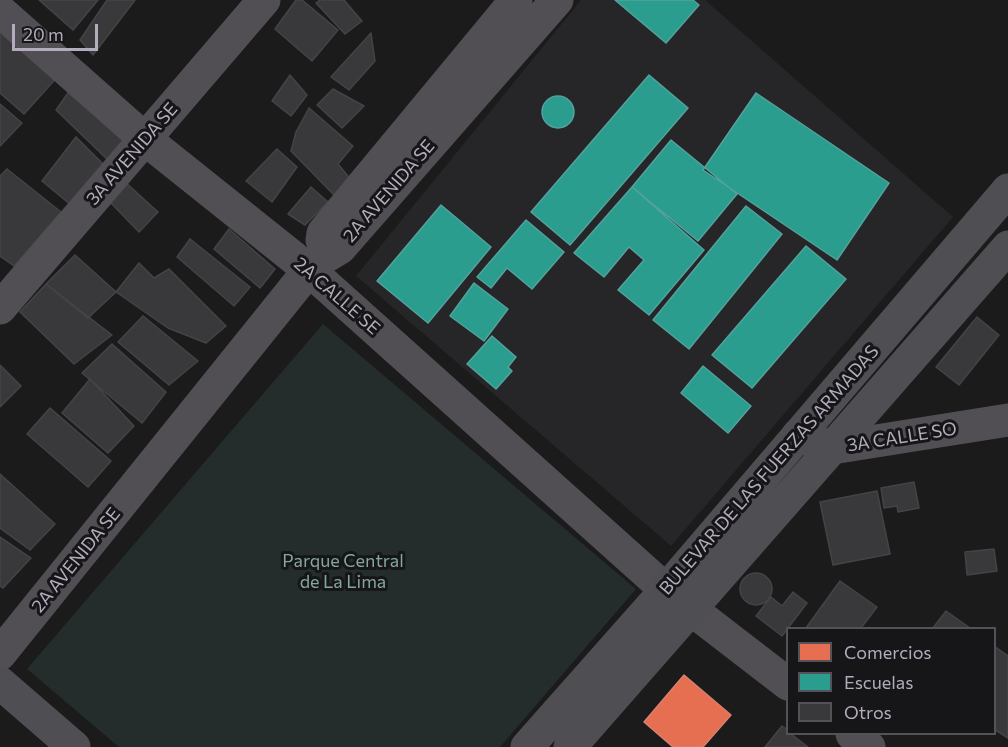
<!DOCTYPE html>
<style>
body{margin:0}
#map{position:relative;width:1008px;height:747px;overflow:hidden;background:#1b1b1b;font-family:Commissioner,sans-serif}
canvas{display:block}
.legend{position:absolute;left:786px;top:627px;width:210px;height:108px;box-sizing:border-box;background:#161517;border:2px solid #545159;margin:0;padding:8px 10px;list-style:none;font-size:18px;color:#b2acbc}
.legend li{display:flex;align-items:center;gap:12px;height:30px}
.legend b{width:30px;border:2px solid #545159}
.scale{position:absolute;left:12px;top:24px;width:86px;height:27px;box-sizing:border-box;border:3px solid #b2acbc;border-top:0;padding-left:8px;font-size:18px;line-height:21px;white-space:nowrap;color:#b2acbc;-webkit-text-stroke:4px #161517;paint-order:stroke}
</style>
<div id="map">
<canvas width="1008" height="747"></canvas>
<ul class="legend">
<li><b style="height:16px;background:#e76f51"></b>Comercios</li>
<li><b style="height:16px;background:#2a9d8f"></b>Escuelas</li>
<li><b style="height:16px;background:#39383a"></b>Otros</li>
</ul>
<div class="scale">20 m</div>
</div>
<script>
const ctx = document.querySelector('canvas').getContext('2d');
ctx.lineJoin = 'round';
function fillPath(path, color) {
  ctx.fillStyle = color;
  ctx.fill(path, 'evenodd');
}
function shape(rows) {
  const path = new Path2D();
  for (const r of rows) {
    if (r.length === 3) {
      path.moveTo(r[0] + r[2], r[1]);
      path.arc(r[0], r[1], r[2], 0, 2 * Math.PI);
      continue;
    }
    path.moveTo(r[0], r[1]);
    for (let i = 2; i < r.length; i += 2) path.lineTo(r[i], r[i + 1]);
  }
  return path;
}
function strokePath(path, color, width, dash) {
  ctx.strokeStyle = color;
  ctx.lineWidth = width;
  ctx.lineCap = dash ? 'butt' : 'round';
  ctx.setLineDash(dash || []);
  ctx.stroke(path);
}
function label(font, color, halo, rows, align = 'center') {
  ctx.font = font + ' Commissioner,sans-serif';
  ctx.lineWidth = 6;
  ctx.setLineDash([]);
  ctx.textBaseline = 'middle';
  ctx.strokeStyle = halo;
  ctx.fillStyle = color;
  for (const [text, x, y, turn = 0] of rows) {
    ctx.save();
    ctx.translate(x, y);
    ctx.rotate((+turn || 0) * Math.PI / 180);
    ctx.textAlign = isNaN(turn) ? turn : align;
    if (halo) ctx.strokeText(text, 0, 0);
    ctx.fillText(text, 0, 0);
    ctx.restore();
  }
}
fillPath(shape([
 [581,0,705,0,953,217,671,546,356,276]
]), '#262527');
fillPath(shape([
 [323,324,636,589,500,747,119,747,27,669]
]), '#242d2b');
const shops = shape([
 [684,675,731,715,703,747,673,747,644,722,684,675]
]);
fillPath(shops, '#e76f51');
strokePath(shops, '#d78171', 1.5);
const schools = shape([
 [615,0,693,0,699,5,666,43,615,0],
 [649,75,688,108,570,245,531,212,649,75],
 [756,93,889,183,837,260,703,170,756,93],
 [558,112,16],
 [671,140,737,194,698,241,632,187,671,140],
 [632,187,704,250,649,315,618,290,644,260,629,247,604,277,574,253,632,187],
 [441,205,491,247,428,323,377,281,441,205],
 [746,206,782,234,689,349,653,320,746,206],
 [526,220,564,252,532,289,507,268,491,288,477,277,526,220],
 [806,246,846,279,752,388,712,355,806,246],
 [474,283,508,309,484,341,450,316,474,283],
 [492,336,516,357,508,367,512,371,496,389,467,364,492,336],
 [703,366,751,406,728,433,681,393,703,366]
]);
fillPath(schools, '#2a9d8f');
strokePath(schools, '#53a29c', 1.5);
const building = shape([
 [39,0,98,0,73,30,39,0],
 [107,0,135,0,93,55,80,40,107,0],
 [296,0,302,0,338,30,312,61,275,29,296,0],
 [320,0,344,0,362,21,345,34,316,3,320,0],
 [0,29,60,74,24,114,0,93,0,29],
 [371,33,375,61,349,90,331,77,371,33],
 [290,75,307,95,291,116,272,101,290,75],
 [73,86,129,138,109,161,56,110,73,86],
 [333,89,364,106,342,128,317,105,333,89],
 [0,104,22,123,0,146,0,104],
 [309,108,353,146,338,164,352,181,334,195,291,151,296,132,309,108],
 [76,137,103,164,71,205,42,181,76,137],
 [277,149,297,167,272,202,246,181,277,149],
 [7,169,61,212,14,266,0,256,0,176,7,169],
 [124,181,158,212,139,232,111,203,124,181],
 [311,187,328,202,305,225,288,214,311,187],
 [229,229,275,269,260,288,214,249,229,229],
 [190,239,250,287,234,306,177,257,190,239],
 [75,255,116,292,88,318,46,284,75,255],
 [139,263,154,278,169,269,226,326,206,343,168,328,116,292,139,263],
 [46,284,112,335,74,364,20,312,46,284],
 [143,316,198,361,169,385,118,342,143,316],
 [977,317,999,335,959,385,936,367,977,317],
 [112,344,166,392,142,423,82,373,112,344],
 [0,365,21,386,0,407,0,365],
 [90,379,134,426,108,453,62,413,90,379],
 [50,408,111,461,88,487,27,434,50,408],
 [0,474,55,524,30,550,0,528,0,474],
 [914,482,919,508,898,512,897,506,884,508,881,488,914,482],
 [877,491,890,554,833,565,820,502,877,491],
 [0,537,31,558,3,588,0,586,0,537],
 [994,549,997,571,967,575,965,552,994,549],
 [756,589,16],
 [840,581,877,607,861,628,806,628,840,581],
 [793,592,807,603,782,636,756,616,771,597,782,606,793,592],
 [946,611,970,628,933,628,946,611],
 [994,646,1008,656,1008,738,994,729,994,646],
 [782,726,788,730,788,734,791,734,808,747,765,747,782,726]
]);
fillPath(building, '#39383a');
strokePath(building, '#454347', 1.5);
strokePath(shape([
 [0,11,145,139,309,270,666,590,788,684],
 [322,240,323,233,516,0],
 [0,308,264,0],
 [798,435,832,448,1008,420],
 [0,654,309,270,317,262,340,248,557,0],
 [852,734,869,747]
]), '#514f54', 33);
strokePath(shape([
 [0,683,74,747],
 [527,747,666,590,1008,190],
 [570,747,1008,247]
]), '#4f4e52', 33);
label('18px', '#b2acbc', '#161517', [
 ["3A AVENIDA SE",132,154,-49],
 ["2A AVENIDA SE",389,191,-49],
 ["2A CALLE SE",337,296,41],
 ["3A CALLE SO",902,437,-9],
 ["BULEVAR DE LAS FUERZAS ARMADAS",769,470,-49],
 ["2A AVENIDA SE",76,560,-51]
]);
label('18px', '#83a79e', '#161517', [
 ["Parque Central",343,561],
 ["de La Lima",343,582]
]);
</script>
